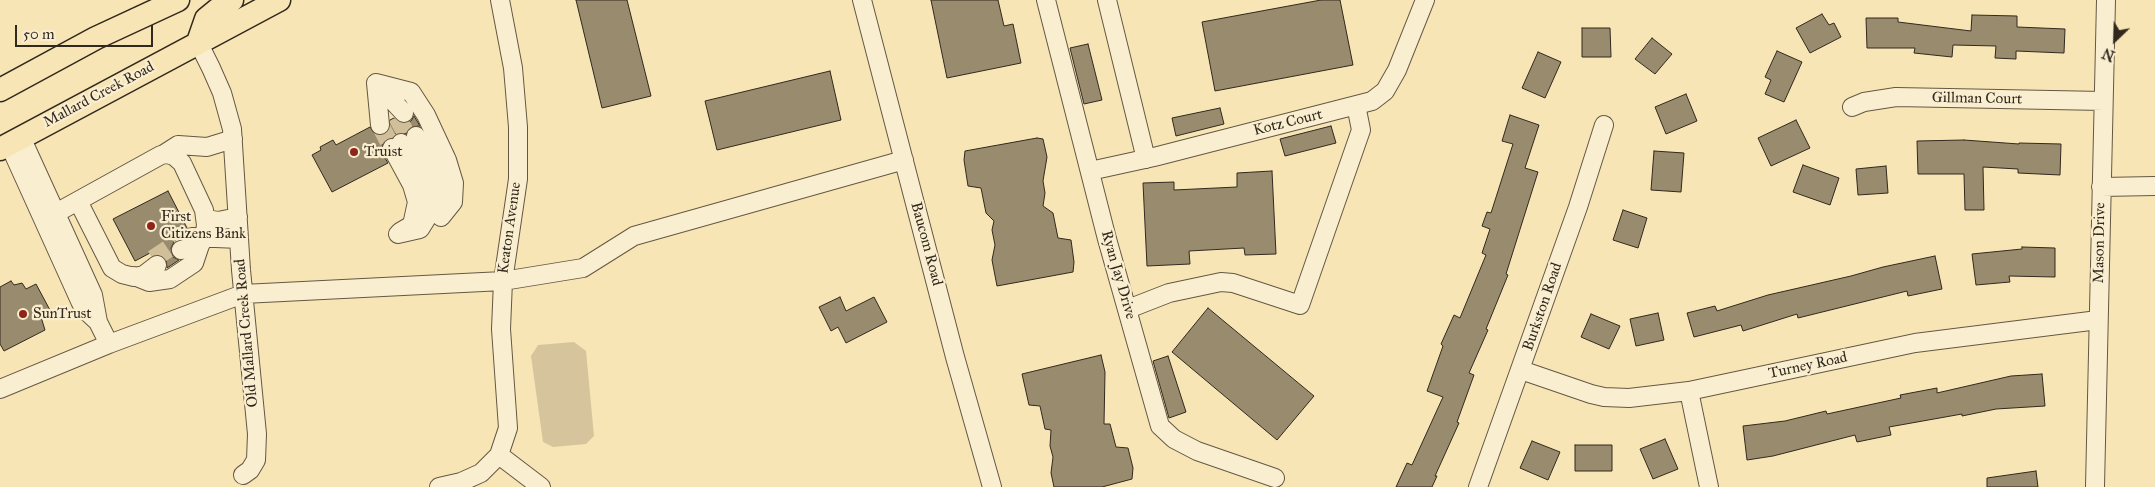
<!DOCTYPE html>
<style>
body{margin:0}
#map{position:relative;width:2155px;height:487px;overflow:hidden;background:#f8e5b6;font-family:"IM FELL Great Primer",serif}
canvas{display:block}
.north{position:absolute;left:2090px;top:15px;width:50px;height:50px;-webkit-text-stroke:4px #faeed0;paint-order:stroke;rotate:204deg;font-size:14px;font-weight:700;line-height:20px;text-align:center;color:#32291e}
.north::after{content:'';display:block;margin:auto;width:18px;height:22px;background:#32291e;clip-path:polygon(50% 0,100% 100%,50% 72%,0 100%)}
.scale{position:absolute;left:15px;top:25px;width:138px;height:22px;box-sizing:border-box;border:2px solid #32291e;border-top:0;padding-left:6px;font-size:15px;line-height:18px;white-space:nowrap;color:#32291e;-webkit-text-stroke:4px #faeed0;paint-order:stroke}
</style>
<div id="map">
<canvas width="2155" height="487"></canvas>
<div class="north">N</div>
<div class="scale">50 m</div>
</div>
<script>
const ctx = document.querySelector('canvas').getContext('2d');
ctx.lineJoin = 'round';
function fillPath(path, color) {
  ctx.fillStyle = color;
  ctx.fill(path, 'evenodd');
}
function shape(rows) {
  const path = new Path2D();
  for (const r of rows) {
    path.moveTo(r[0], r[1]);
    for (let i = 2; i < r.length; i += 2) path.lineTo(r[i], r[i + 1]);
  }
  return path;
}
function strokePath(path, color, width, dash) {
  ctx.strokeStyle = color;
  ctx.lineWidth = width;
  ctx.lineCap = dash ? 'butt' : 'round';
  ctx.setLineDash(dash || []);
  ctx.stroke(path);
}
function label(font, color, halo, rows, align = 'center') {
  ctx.font = font + ' "IM FELL Great Primer",serif';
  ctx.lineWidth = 4.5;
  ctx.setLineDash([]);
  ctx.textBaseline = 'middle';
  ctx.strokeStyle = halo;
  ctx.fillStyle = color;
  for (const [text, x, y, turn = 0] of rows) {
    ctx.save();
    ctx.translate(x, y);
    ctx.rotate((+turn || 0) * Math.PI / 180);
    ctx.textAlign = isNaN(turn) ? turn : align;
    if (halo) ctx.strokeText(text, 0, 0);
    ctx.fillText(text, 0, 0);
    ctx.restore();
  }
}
fillPath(shape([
 [574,342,586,351,594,436,586,444,553,447,543,442,531,356,538,345]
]), '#d6c59c');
const building = shape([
 [576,0,627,0,651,96,602,108,576,0],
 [931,0,998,0,1004,26,1013,24,1021,63,947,78,931,0],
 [1321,0,1340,0,1353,65,1215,91,1202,22,1321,0],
 [1822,14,1829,25,1834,23,1841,37,1810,53,1796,28,1822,14],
 [1972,15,2017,16,2017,27,2065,29,2064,53,2016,51,2016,59,1995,58,1996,46,1953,45,1952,57,1914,53,1915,48,1867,48,1866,18,1898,18,1898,22,1971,31,1972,15],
 [1582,28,1610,28,1611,57,1582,57,1582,28],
 [1652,38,1672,54,1655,74,1635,59,1652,38],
 [1088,44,1102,100,1084,104,1070,48,1088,44],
 [1777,51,1802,62,1784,102,1765,94,1771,80,1765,77,1777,51],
 [1538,52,1561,62,1545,98,1522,88,1538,52],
 [830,71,841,120,717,150,705,101,830,71],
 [1686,94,1697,121,1666,134,1655,107,1686,94],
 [1220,108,1224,124,1176,136,1172,118,1220,108],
 [1510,115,1539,125,1525,168,1538,172,1506,274,1508,275,1486,329,1488,330,1469,373,1474,375,1457,422,1459,423,1435,476,1437,476,1432,487,1396,487,1407,463,1412,465,1443,397,1427,391,1443,346,1441,344,1454,315,1460,318,1486,255,1482,253,1490,229,1482,226,1487,212,1491,213,1513,144,1502,141,1510,115],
 [414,116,420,126,411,127,406,134,400,132,395,134,383,143,382,153,388,163,332,192,312,155,321,150,320,147,333,140,336,145,370,127,375,134,381,135,389,130,390,120,394,118,400,123,406,123,411,121,414,116],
 [1796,120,1810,148,1771,166,1758,138,1796,120],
 [1331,126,1336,143,1285,156,1280,139,1331,126],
 [1037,138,1043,139,1047,157,1043,181,1045,193,1043,206,1053,213,1058,238,1071,240,1074,262,1073,272,997,286,992,260,995,245,992,230,994,221,986,213,981,188,968,186,964,160,965,151,1037,138],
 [1964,140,2019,144,2019,143,2061,144,2060,175,2018,173,2018,169,1983,167,1984,210,1965,210,1964,174,1918,174,1917,141,1964,140],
 [1654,151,1684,153,1681,192,1651,190,1654,151],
 [1803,165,1839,178,1830,205,1793,192,1803,165],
 [1886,166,1888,193,1858,195,1856,169,1886,166],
 [1272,171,1276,254,1245,255,1244,248,1189,251,1190,264,1147,266,1143,183,1174,182,1174,190,1237,187,1237,173,1272,171],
 [168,191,187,228,181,237,175,240,171,248,173,257,179,260,167,268,166,259,161,255,152,256,150,253,135,261,113,219,168,191],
 [1623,210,1647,218,1638,248,1613,240,1623,210],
 [2022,247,2055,248,2055,277,2009,276,2010,282,1976,285,1972,254,2022,249,2022,247],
 [1935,256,1942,289,1908,296,1907,291,1798,318,1797,314,1743,331,1741,325,1694,337,1687,313,1715,306,1717,311,1768,295,1851,276,1883,267,1935,256],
 [11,281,14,285,22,283,26,289,36,284,51,312,41,317,45,330,4,351,0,344,0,287,11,281],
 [840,297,846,311,874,297,887,322,846,343,838,327,831,331,819,307,840,297],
 [1208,308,1314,396,1277,440,1172,352,1208,308],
 [1658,313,1664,340,1636,346,1630,319,1658,313],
 [1591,314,1620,326,1609,349,1581,337,1591,314],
 [1101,355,1105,372,1104,424,1110,424,1116,447,1128,448,1133,468,1132,479,1102,487,1054,487,1051,473,1053,457,1050,446,1051,430,1045,429,1040,406,1029,405,1022,374,1101,355],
 [1168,356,1186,412,1169,418,1153,361,1168,356],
 [2042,374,2045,406,1996,409,1962,416,1962,414,1889,427,1891,435,1857,442,1855,435,1773,456,1747,460,1743,426,1785,421,1826,411,1827,414,1901,398,1900,395,1937,388,1937,393,2011,376,2042,374],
 [1665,439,1678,469,1653,479,1640,449,1665,439],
 [1532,441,1560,452,1548,480,1520,468,1532,441],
 [1575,445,1612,445,1612,471,1575,471,1575,445],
 [2036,471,2038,487,1987,487,1987,478,2036,471]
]);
fillPath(building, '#998b6d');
strokePath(building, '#32291e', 1);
strokePath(shape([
 [397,117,409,139],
 [380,125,392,148],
 [153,259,177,243]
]), '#d0bf98', 18, [18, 9]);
const minor = shape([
 [862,0,955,357,992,487],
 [1046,0,1107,239,1160,426,1174,439,1197,451,1275,478],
 [1107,0,1146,159],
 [198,42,211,68,222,93,232,129,241,270,257,434,256,460,250,470,243,475],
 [376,83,411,92,426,115,447,160,454,183,453,202,441,217],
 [376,83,380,125],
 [376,83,404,113],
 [1852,107,1864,102,1896,97,2103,101],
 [416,136,441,179,441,211],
 [21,137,93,295,98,322,109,344],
 [9,144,80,301,84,309,98,322],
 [392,148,412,185,417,202,412,225,400,232],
 [164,154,178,145,207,147,233,139],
 [1090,171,1154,157,1372,101,1385,91,1397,70,1425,0],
 [2101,187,2155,186],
 [78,201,112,268,122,274,134,277,144,275,157,265],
 [56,213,161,155,167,154,174,156,182,163,204,210,206,225,204,238,200,245,181,250],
 [206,219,218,221,238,217],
 [398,234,420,229,430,213,431,202,425,181,415,162,401,143],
 [192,237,239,239],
 [134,276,149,282,170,279,194,263,200,245],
 [1128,309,1169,293,1221,282,1233,283,1300,305,1361,130,1356,105],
 [1521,370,1591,394,1604,397,1629,398,1689,391,1915,343,2098,320],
 [0,389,109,344,243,294,503,281,583,268,634,236,904,160],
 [1689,391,1709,487],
 [499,455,541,487],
 [439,487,461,482,481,473,499,455,508,428,501,329,503,281,518,179,518,127,513,68,500,0],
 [1478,487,1578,207,1604,125],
 [2095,487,2106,0]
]);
const major = shape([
 [198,42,206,19,217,10,232,0],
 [0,90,96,38,178,0],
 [0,149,279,0]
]);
strokePath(minor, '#645844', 20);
strokePath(major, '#32291e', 25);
strokePath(minor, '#faeed0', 18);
strokePath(major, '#f8e5b6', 22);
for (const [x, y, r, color] of [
 [354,152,5,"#8f2418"],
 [151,226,5,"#8f2418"],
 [23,314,5,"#8f2418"]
]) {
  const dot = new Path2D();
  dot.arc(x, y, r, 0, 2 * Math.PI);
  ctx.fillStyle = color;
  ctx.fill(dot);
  strokePath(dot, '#faeed0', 2);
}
label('15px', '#32291e', '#faeed0', [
 ["Mallard Creek Road",99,95,-28],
 ["Gillman Court",1977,99,1],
 ["Kotz Court",1288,123,-14],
 ["Keaton Avenue",510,228,-82],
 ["Mason Drive",2100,243,-89],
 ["Baucom Road",926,244,75],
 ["Ryan Jay Drive",1118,275,74],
 ["Burkston Road",1543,307,-71],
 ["Old Mallard Creek Road",247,333,-95],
 ["Turney Road",1808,366,-12]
]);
label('15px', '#32291e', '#faeed0', [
 ["Truist",364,152],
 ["First",161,217],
 ["Citizens Bank",161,234],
 ["SunTrust",33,314]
], 'left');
</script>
